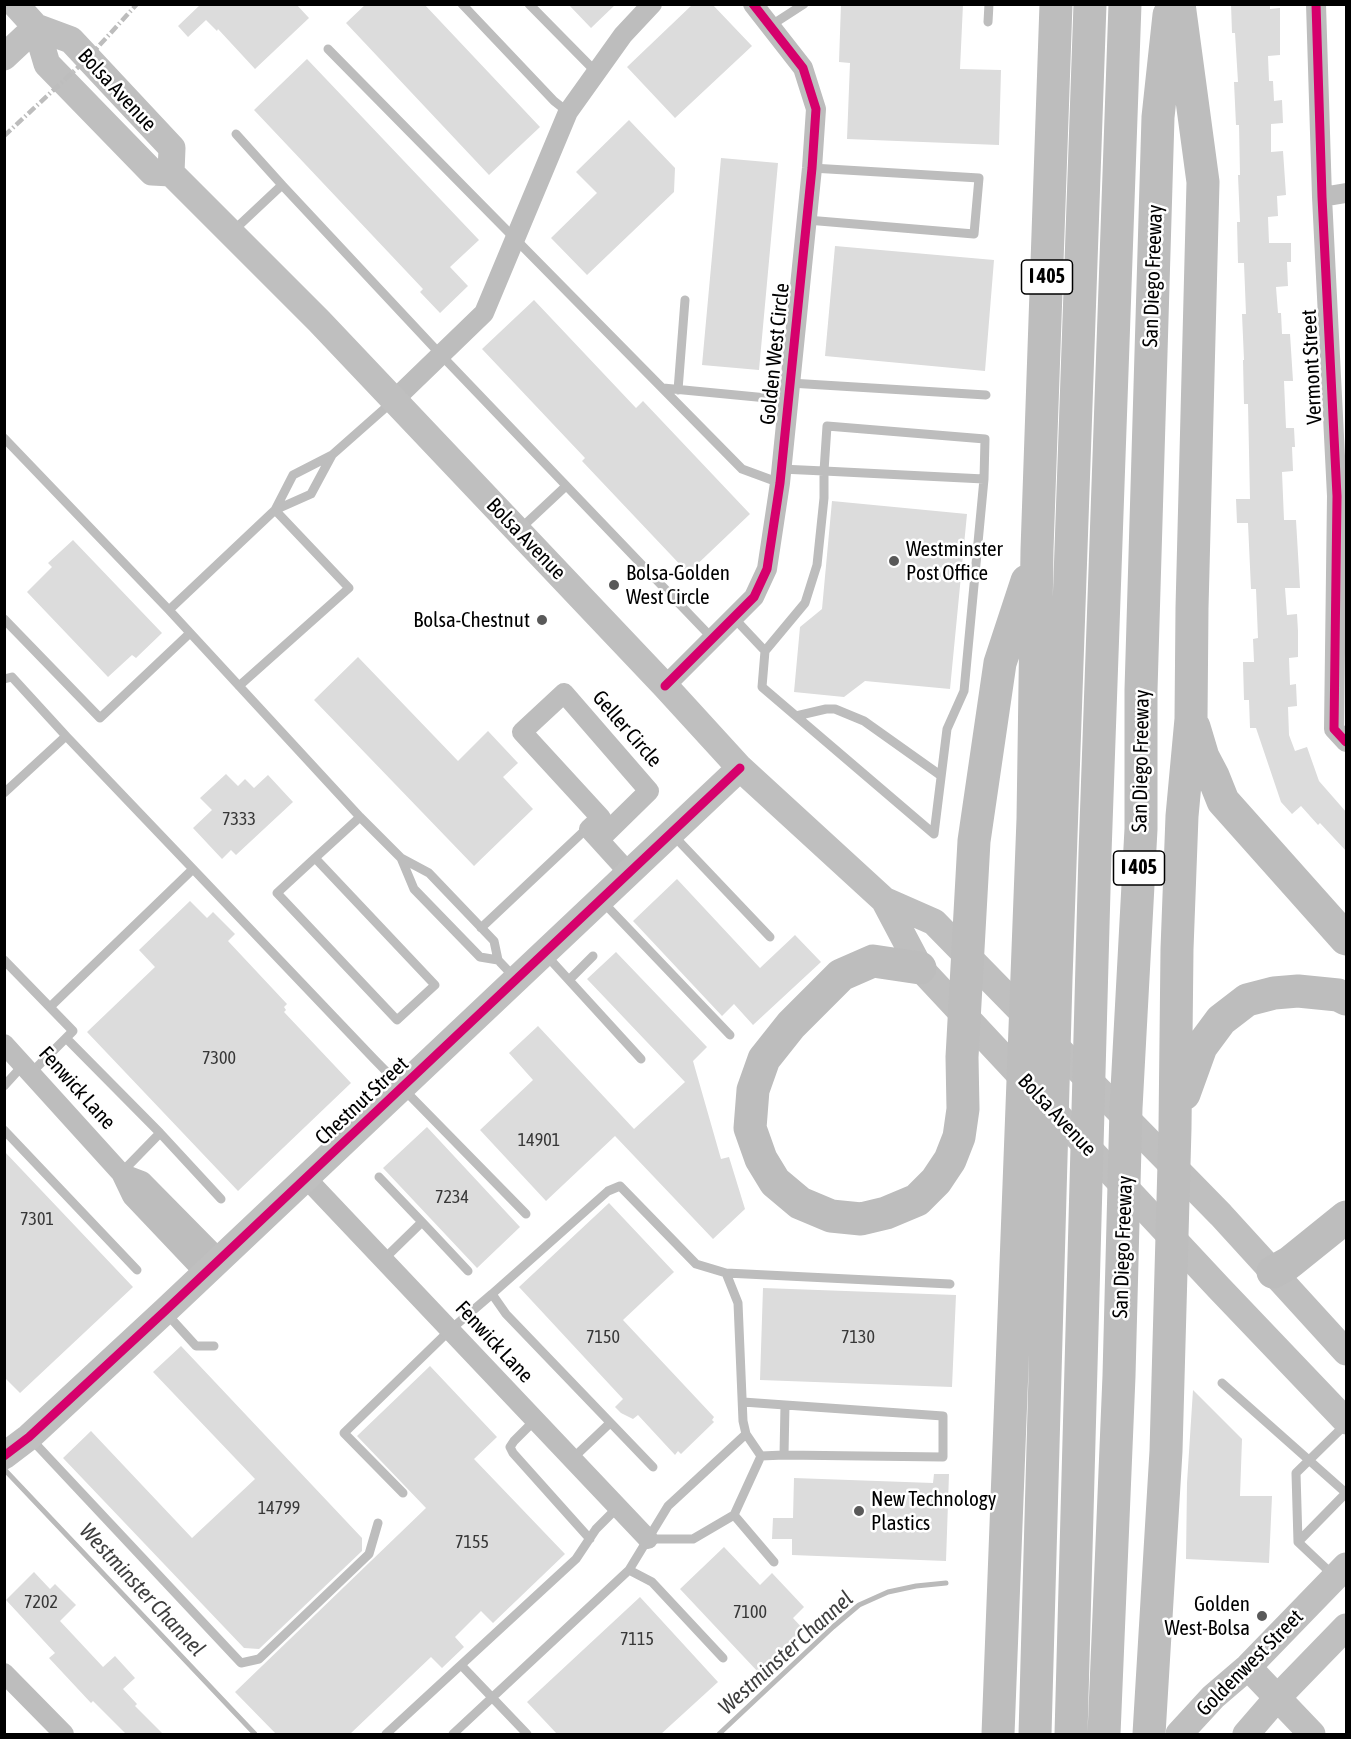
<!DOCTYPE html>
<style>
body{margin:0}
#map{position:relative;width:1351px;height:1739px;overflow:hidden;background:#fff;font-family:"Asap Condensed",sans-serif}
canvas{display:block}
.frame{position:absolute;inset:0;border:6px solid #000;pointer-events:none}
</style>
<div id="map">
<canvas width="1351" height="1739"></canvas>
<div class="frame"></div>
</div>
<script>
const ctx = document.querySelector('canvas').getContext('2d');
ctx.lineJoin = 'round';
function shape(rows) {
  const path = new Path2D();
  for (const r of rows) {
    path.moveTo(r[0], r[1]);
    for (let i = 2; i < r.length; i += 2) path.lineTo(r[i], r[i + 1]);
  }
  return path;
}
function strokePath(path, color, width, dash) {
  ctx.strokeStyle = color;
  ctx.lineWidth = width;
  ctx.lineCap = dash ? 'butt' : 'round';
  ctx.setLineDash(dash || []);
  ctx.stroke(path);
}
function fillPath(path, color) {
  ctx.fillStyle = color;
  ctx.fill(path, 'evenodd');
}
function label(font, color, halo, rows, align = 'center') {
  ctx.font = font + ' "Asap Condensed",sans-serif';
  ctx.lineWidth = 5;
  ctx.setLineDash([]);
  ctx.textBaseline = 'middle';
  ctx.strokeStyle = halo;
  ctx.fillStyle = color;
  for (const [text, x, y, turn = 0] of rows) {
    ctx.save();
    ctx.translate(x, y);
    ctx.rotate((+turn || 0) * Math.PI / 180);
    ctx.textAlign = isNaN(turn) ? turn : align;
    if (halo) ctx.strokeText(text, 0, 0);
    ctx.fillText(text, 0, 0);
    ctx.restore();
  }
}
strokePath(shape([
 [4,1469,255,1734],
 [719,1734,833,1627,859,1605,888,1592,916,1586,946,1583]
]), '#bababa', 5);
fillPath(shape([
 [201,4,296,4,309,18,255,69,218,29,217,31,206,20,188,37,178,26],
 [366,4,424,4,540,127,489,175,346,23],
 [568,4,616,4,591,28],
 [693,4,712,4,752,46,675,118,627,67],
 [841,4,963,4,960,69,1001,70,999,145,847,139,850,63,839,62],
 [1231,4,1270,4,1270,9,1280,8,1280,55,1268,56,1269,81,1273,81,1274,101,1282,100,1283,123,1271,124,1271,152,1283,151,1286,195,1277,196,1278,216,1268,217,1269,243,1291,243,1291,262,1287,262,1288,286,1276,287,1278,313,1281,313,1282,334,1290,334,1293,381,1284,381,1286,428,1294,428,1295,447,1292,447,1293,471,1282,472,1284,520,1296,520,1300,588,1285,588,1287,615,1297,614,1298,631,1298,657,1289,658,1290,685,1296,684,1297,706,1288,707,1289,735,1295,751,1307,747,1319,781,1347,813,1347,852,1320,823,1318,825,1301,806,1292,814,1281,802,1256,728,1250,728,1249,700,1244,700,1243,662,1254,662,1253,639,1258,638,1256,589,1251,589,1248,523,1237,523,1236,499,1250,499,1248,404,1244,404,1243,360,1244,360,1242,314,1246,314,1244,263,1238,263,1237,222,1240,222,1238,175,1240,175,1239,125,1236,125,1234,82,1238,82,1235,33,1232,33],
 [307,59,479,240,450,267,468,286,440,313,420,292,423,289,254,110],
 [629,120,675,168,674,192,587,275,551,238,597,193,576,172],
 [721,158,778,163,759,370,702,365],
 [835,246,994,260,985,371,825,356],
 [534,300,636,408,643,401,750,514,688,573,582,461,585,458,482,349],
 [832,501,967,514,950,689,865,681,844,697,794,692,800,627,822,609],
 [73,540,162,633,136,658,132,655,108,677,27,592,52,567,48,563],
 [358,657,458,761,488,731,518,763,503,777,533,809,474,866,314,700],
 [226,774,238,786,245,779,254,788,268,775,293,802,236,855,231,850,222,859,193,828,212,810,200,798],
 [677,879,760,968,795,935,821,962,753,1025,734,1004,722,1016,633,921],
 [190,901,207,918,213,912,235,934,228,941,287,1004,284,1007,286,1010,284,1012,351,1083,238,1191,87,1032,155,967,139,950],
 [616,952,707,1047,693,1061,721,1159,729,1157,745,1209,713,1239,615,1136,546,1201,480,1130,533,1080,509,1053,538,1026,634,1129,685,1082,587,979],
 [427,1127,520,1227,477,1268,383,1168],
 [4,1151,133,1287,20,1393,4,1377],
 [609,1203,674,1272,623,1320,714,1417,712,1420,714,1422,681,1454,678,1451,675,1455,638,1415,633,1419,621,1413,615,1407,623,1399,519,1287],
 [763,1288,956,1295,952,1387,760,1380],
 [181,1346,362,1538,362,1551,259,1649,244,1648,63,1458,91,1431,192,1538,255,1479,153,1372],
 [430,1366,497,1437,474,1459,565,1554,493,1623,481,1611,455,1637,464,1647,442,1668,431,1657,350,1734,276,1734,235,1692,426,1508,357,1436],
 [1193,1390,1242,1439,1240,1496,1272,1496,1269,1563,1186,1559,1187,1483],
 [934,1474,949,1474,946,1561,792,1555,792,1539,772,1539,773,1518,793,1518,794,1478,933,1483],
 [724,1547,760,1585,772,1573,804,1607,793,1618,804,1630,759,1673,680,1589],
 [34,1572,50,1589,55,1584,76,1605,60,1621,103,1667,115,1656,135,1678,123,1689,137,1704,135,1706,163,1734,126,1734,93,1701,91,1703,49,1658,55,1653,6,1600],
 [640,1597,718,1682,661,1734,557,1734,527,1702]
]), '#dcdcdc');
strokePath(shape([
 [462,4,554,101,568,112],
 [529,4,596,72],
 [988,22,989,4],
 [770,26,804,4],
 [328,49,742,469,780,483],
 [282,185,441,355,713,639],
 [807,220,974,234,979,178,812,168],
 [233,231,282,185,236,134],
 [790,383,986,395],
 [663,388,788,400],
 [678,390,685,300],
 [4,438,169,610,360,817,401,858,429,873,494,941,498,960,515,978],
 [781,469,824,471,984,479,964,691,947,729,934,834,762,687,765,651,805,603,817,565,824,498,824,471,827,426,985,439,984,479],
 [275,510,311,494,332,455],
 [520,529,566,486],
 [169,610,275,510,293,475,332,455,392,402],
 [734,618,765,651],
 [4,619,100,718,190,633],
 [4,679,12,677,66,736],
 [239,686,349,588,275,510],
 [796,716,826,709,835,709,864,721,940,775],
 [4,793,66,736,193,869,50,1007],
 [673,835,770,937],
 [315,858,435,985,397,1020,277,893,315,858,360,817],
 [401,858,414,889,480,957,498,960],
 [193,869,374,1059,526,1214],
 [602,901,730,1035],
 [481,928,583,832,589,829],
 [546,955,641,1059],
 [4,960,73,1031,32,1072],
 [569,980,593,956],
 [66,1038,160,1133,221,1199],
 [4,1086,24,1064],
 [4,1130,137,1270],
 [121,1173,160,1133],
 [379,1177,422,1222,383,1260],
 [422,1222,468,1271],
 [726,1273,950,1284],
 [166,1313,196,1346,214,1346],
 [1222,1383,1346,1493,1298,1542],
 [743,1402,771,1404,943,1416,943,1457,784,1455,785,1405],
 [535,1420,514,1441,510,1447,513,1453,590,1539],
 [31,1439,241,1663,259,1659,369,1554,378,1523],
 [761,1456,784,1455],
 [572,1459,610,1423],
 [403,1493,344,1433,450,1330,492,1294],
 [734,1515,774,1562],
 [648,1539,693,1539,734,1515,761,1456,746,1434],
 [629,1570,652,1582,723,1658],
 [1334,1576,1298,1542,1296,1473,1345,1425],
 [461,1665,527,1734],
 [386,1734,576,1559,596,1529,618,1507],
 [453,1734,629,1570,668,1506,746,1434,743,1421,738,1303,726,1273,696,1264,620,1186,608,1191,492,1294,506,1314,653,1467]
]), '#bdbdbd', 9);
strokePath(shape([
 [1316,4,1322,197,1337,496,1334,729,1346,742],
 [1322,197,1346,193],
 [394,400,484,313,568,112,623,35,652,4],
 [665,686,754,597,767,569,780,483,812,168,816,109,803,68,753,4],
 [599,840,649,791,564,693,522,732,601,818,589,829,629,873],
 [4,1044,121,1173,142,1181,219,1259],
 [121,1173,132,1196,205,1273],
 [306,1178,648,1539],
 [4,1673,64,1734]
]), '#bdbdbd', 20);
strokePath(shape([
 [15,4,36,27,47,64,152,172,171,173,319,321,665,686,740,768,884,900,920,968,1219,1288,1346,1421],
 [36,27,71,40,172,148,171,173],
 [4,57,36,27],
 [884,900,934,922,1221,1215,1346,1352],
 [4,1456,29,1437,165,1311,740,768],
 [1248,1667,1312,1734],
 [1179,1734,1213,1697,1248,1667,1346,1566],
 [1246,1734,1278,1697,1346,1627]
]), '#bfbfbf', 27);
strokePath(shape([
 [1194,727,1203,757,1213,776,1223,801,1346,939],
 [920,968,873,961,841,975,791,1025,764,1059,753,1090,750,1128,761,1159,775,1182,800,1203,831,1216,861,1219,886,1213,917,1200,936,1181,950,1160,959,1137,963,1109,962,1057,974,841,1000,663,1027,581],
 [1184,1094,1201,1047,1221,1020,1247,1000,1274,993,1298,991,1338,995,1346,999],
 [1273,1272,1289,1263,1346,1217],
 [998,1734,1033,819,1037,550,1056,4],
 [1035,1734,1056,979,1090,4],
 [1071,1734,1095,853,1125,4],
 [1104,1734,1119,1376,1126,1108,1141,829,1141,690,1158,117,1169,15],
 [1149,1734,1166,1451,1175,1128,1177,949,1182,816,1191,719,1192,608,1203,182,1179,4]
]), '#bdbdbd', 33);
strokePath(shape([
 [4,136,87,59,137,4]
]), '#bdbdbd', 4.5, [9, 3, 1.5, 3]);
strokePath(shape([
 [1316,4,1322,197,1337,496,1334,729,1346,742],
 [665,686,754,597,767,569,780,483,812,168,816,109,803,68,753,4],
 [4,1456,29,1437,165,1311,740,768]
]), '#d6006c', 9);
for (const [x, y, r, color] of [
 [894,561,6,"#595959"],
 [614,585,6,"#595959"],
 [542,620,6,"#595959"],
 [859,1511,6,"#595959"],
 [1262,1616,6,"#595959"]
]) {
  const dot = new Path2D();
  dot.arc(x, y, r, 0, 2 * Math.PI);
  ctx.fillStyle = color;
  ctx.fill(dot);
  strokePath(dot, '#fff', 2);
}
label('18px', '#373737', null, [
 ["7333",239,819],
 ["7300",219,1058],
 ["14901",539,1140],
 ["7234",452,1197],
 ["7301",37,1219],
 ["7150",603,1337],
 ["7130",858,1337],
 ["14799",279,1508],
 ["7155",472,1542],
 ["7202",41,1602],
 ["7100",750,1612],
 ["7115",637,1639]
]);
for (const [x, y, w] of [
 [1047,277,51],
 [1139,868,51]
]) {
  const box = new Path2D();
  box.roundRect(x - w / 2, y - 17, w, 34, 4.5);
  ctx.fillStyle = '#fff';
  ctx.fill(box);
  strokePath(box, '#000', 1.5);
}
label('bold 20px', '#000', null, [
 ["I 405",1047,277],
 ["I 405",1139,868]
]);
label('21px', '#000', '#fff', [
 ["Bolsa Avenue",117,90,47],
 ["San Diego Freeway",1153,276,-88],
 ["Golden West Circle",775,354,-84],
 ["Vermont Street",1312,367,-93],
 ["Bolsa Avenue",526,539,46],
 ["Geller Circle",627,729,49],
 ["San Diego Freeway",1141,761,-89],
 ["Fenwick Lane",77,1088,48],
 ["Chestnut Street",362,1101,-43],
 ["Bolsa Avenue",1057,1115,47],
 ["San Diego Freeway",1123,1247,-88],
 ["Fenwick Lane",494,1342,47],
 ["Goldenwest Street",1250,1663,-45]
]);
label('21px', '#000', '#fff', [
 ["Westminster",906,549],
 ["Post Office",906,573],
 ["Bolsa-Golden",626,573],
 ["West Circle",626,597],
 ["Bolsa-Chestnut",530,620,"right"],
 ["New Technology",871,1499],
 ["Plastics",871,1523],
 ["Golden",1250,1604,"right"],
 ["West-Bolsa",1250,1628,"right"]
], 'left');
label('italic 22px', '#3e3e3e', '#fff', [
 ["Westminster Channel",142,1590,47],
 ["Westminster Channel",786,1653,-42]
]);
</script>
